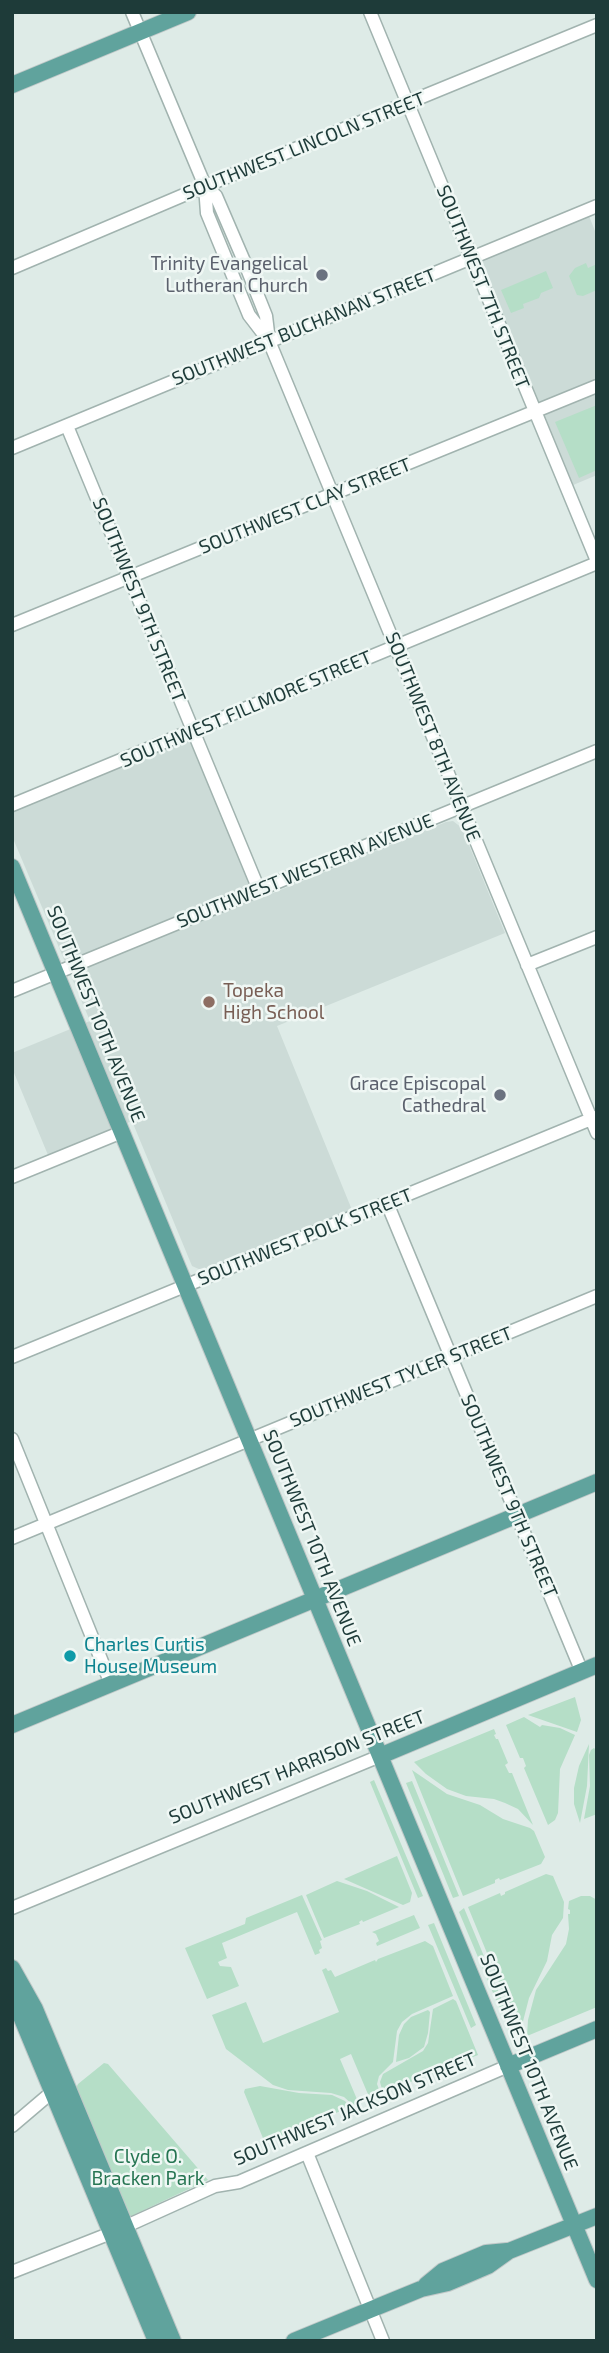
<!DOCTYPE html>
<style>
body{margin:0}
#map{position:relative;width:609px;height:2353px;overflow:hidden;background:#deebe7;font-family:"Exo 2",sans-serif}
canvas{display:block}
.frame{position:absolute;inset:0;border:14px solid #1e3b39;pointer-events:none}
</style>
<div id="map">
<canvas width="609" height="2353"></canvas>
<div class="frame"></div>
</div>
<script>
const ctx = document.querySelector('canvas').getContext('2d');
ctx.lineJoin = 'round';
function fillPath(path, color) {
  ctx.fillStyle = color;
  ctx.fill(path, 'evenodd');
}
function shape(rows) {
  const path = new Path2D();
  for (const r of rows) {
    path.moveTo(r[0], r[1]);
    for (let i = 2; i < r.length; i += 2) path.lineTo(r[i], r[i + 1]);
  }
  return path;
}
function strokePath(path, color, width, dash) {
  ctx.strokeStyle = color;
  ctx.lineWidth = width;
  ctx.lineCap = dash ? 'butt' : 'round';
  ctx.setLineDash(dash || []);
  ctx.stroke(path);
}
function label(font, color, halo, rows, align = 'center') {
  ctx.font = font + ' "Exo 2",sans-serif';
  ctx.lineWidth = 5;
  ctx.setLineDash([]);
  ctx.textBaseline = 'middle';
  ctx.strokeStyle = halo;
  ctx.fillStyle = color;
  for (const [text, x, y, turn = 0] of rows) {
    ctx.save();
    ctx.translate(x, y);
    ctx.rotate((+turn || 0) * Math.PI / 180);
    ctx.textAlign = isNaN(turn) ? turn : align;
    if (halo) ctx.strokeText(text, 0, 0);
    ctx.fillText(text, 0, 0);
    ctx.restore();
  }
}
fillPath(shape([
 [587,211,597,236,597,475,566,488,471,258],
 [187,740,191,743,256,900,446,822,453,821,462,828,505,933,277,1026,352,1210,208,1269,201,1270,192,1266,132,1121,48,1155,12,1068,12,1053,90,1021,12,836,12,812]
]), '#ccdbd7');
fillPath(shape([
 [586,263,588,268,597,264,597,290,583,296,577,295,569,276,575,268],
 [546,271,553,288,541,293,539,298,523,304,524,308,511,313,501,290],
 [597,405,597,470,579,478,555,422],
 [575,1697,581,1720,577,1732,528,1715],
 [524,1717,540,1727,542,1725,560,1728,575,1735,560,1769,558,1813,555,1820,548,1825,524,1768,526,1766,523,1758,520,1758,506,1725],
 [494,1729,496,1734,494,1735,496,1739,498,1739,508,1763,505,1765,509,1773,512,1773,533,1825,518,1809,505,1803,494,1799,466,1796,447,1789,426,1774,414,1762],
 [589,1744,587,1786,580,1823,574,1804,574,1788,579,1766],
 [594,1748,597,1751,597,1814,584,1819,590,1786,589,1755,591,1750],
 [412,1770,447,1794,480,1805,503,1819,530,1828,534,1831,545,1857,541,1864,500,1880,499,1878,495,1880,495,1883,463,1896],
 [374,1780,423,1896,418,1898,370,1782],
 [412,1781,459,1896,453,1898,406,1783],
 [397,1856,412,1893,410,1902,403,1905,344,1879],
 [546,1874,553,1876,564,1902,563,1918,552,1935,547,1961,529,1998,520,2033,468,1907,500,1893,501,1896,505,1894,505,1892],
 [337,1881,367,1891,399,1907,363,1922,362,1920,359,1922,360,1924,324,1938,306,1895],
 [302,1895,322,1940,320,1941,322,1948,319,1950,320,1953,315,1955,297,1912,222,1943,227,1958,218,1962,220,1966,231,1967,239,1986,207,1999,185,1948,245,1924,246,1918],
 [581,1896,590,1896,597,1900,597,2007,527,2036,528,2020,536,1990,566,1944,569,1929,568,1914,570,1914,570,1910,568,1909,569,1901],
 [464,1908,517,2036,512,2038,459,1912],
 [414,1915,420,1928,377,1946,376,1943,379,1941,376,1934,372,1932],
 [434,1923,476,2025,471,2028,428,1925],
 [425,1941,433,1946,453,1996,412,2014,402,2022,397,2031,393,2062,379,2076,377,2084,381,2095,370,2099,351,2054,340,2059,359,2104,354,2106,344,2097,331,2093,288,2090,273,2085,226,2049,212,2015,246,2002,263,2043,339,2012,322,1970,326,1968,328,1971,331,1970,335,1977,375,1960,376,1962,378,1959],
 [453,1999,456,2001,478,2055,383,2093,380,2082,383,2074,423,2051,428,2043,433,2009],
 [428,2010,430,2012,428,2033,424,2047,409,2058,396,2062,399,2035,404,2024,411,2017],
 [104,2063,108,2064,208,2180,129,2217,75,2090,78,2084],
 [260,2086,299,2093,332,2095,345,2101,350,2107,265,2143,244,2092,245,2089]
]), '#b5dec7');
const minor = shape([
 [132,12,205,186,207,213,249,315,269,341,597,1133],
 [370,12,597,561],
 [205,186,216,196,244,261,266,316,269,341],
 [12,268,205,186,597,25],
 [67,426,259,890],
 [12,448,597,206],
 [12,625,597,386],
 [12,805,597,563],
 [527,965,597,937],
 [12,991,597,751],
 [12,1177,122,1132],
 [387,1203,582,1672],
 [12,1357,596,1117],
 [12,1439,111,1684],
 [12,1538,597,1296],
 [12,1908,380,1756],
 [12,2126,52,2092,58,2089],
 [307,2153,383,2341],
 [12,2272,111,2233,215,2186,239,2182,508,2066]
]);
const major = shape([
 [12,85,188,12],
 [12,867,597,2280],
 [12,1725,597,1482],
 [380,1756,597,1665],
 [12,1968,35,2009,173,2341],
 [12,1995,156,2341],
 [508,2066,597,2029],
 [426,2285,443,2271,486,2253,507,2251],
 [294,2341,421,2289,448,2283,467,2275,488,2266,509,2251,597,2216]
]);
strokePath(minor, '#a1b3af', 15);
strokePath(major, '#c0c8c8', 18);
strokePath(minor, '#fff', 12);
strokePath(major, '#60a39d', 16);
for (const [x, y, r, color] of [
 [322,275,7,"#6b7280"],
 [209,1002,7,"#8d6e63"],
 [500,1095,7,"#6b7280"],
 [70,1656,7,"#0f9aa8"]
]) {
  const dot = new Path2D();
  dot.arc(x, y, r, 0, 2 * Math.PI);
  ctx.fillStyle = color;
  ctx.fill(dot);
  strokePath(dot, '#eff7f4', 2.5);
}
label('19px', '#1e3b39', '#eff7f4', [
 ["SOUTHWEST LINCOLN STREET",304,146,-22],
 ["SOUTHWEST 7TH STREET",483,287,68],
 ["SOUTHWEST BUCHANAN STREET",304,327,-22],
 ["SOUTHWEST CLAY STREET",305,506,-22],
 ["SOUTHWEST 9TH STREET",139,600,68],
 ["SOUTHWEST FILLMORE STREET",246,709,-23],
 ["SOUTHWEST 8TH AVENUE",433,737,68],
 ["SOUTHWEST WESTERN AVENUE",305,871,-22],
 ["SOUTHWEST 10TH AVENUE",96,1014,68],
 ["SOUTHWEST POLK STREET",305,1237,-22],
 ["SOUTHWEST TYLER STREET",401,1377,-22],
 ["SOUTHWEST 9TH STREET",509,1496,67],
 ["SOUTHWEST 10TH AVENUE",312,1538,68],
 ["SOUTHWEST HARRISON STREET",297,1767,-22],
 ["SOUTHWEST 10TH AVENUE",529,2062,68],
 ["SOUTHWEST JACKSON STREET",355,2109,-23]
]);
label('19px', '#5b616d', '#eff7f4', [
 ["Trinity Evangelical",308,264],
 ["Lutheran Church",308,286],
 ["Grace Episcopal",486,1084],
 ["Cathedral",486,1106]
], 'right');
label('19px', '#785e54', '#eff7f4', [
 ["Topeka",223,991],
 ["High School",223,1013]
], 'left');
label('19px', '#0d838f', '#eff7f4', [
 ["Charles Curtis",84,1645],
 ["House Museum",84,1667]
], 'left');
label('19px', '#267552', '#eff7f4', [
 ["Clyde O.",148,2157],
 ["Bracken Park",148,2179]
]);
</script>
